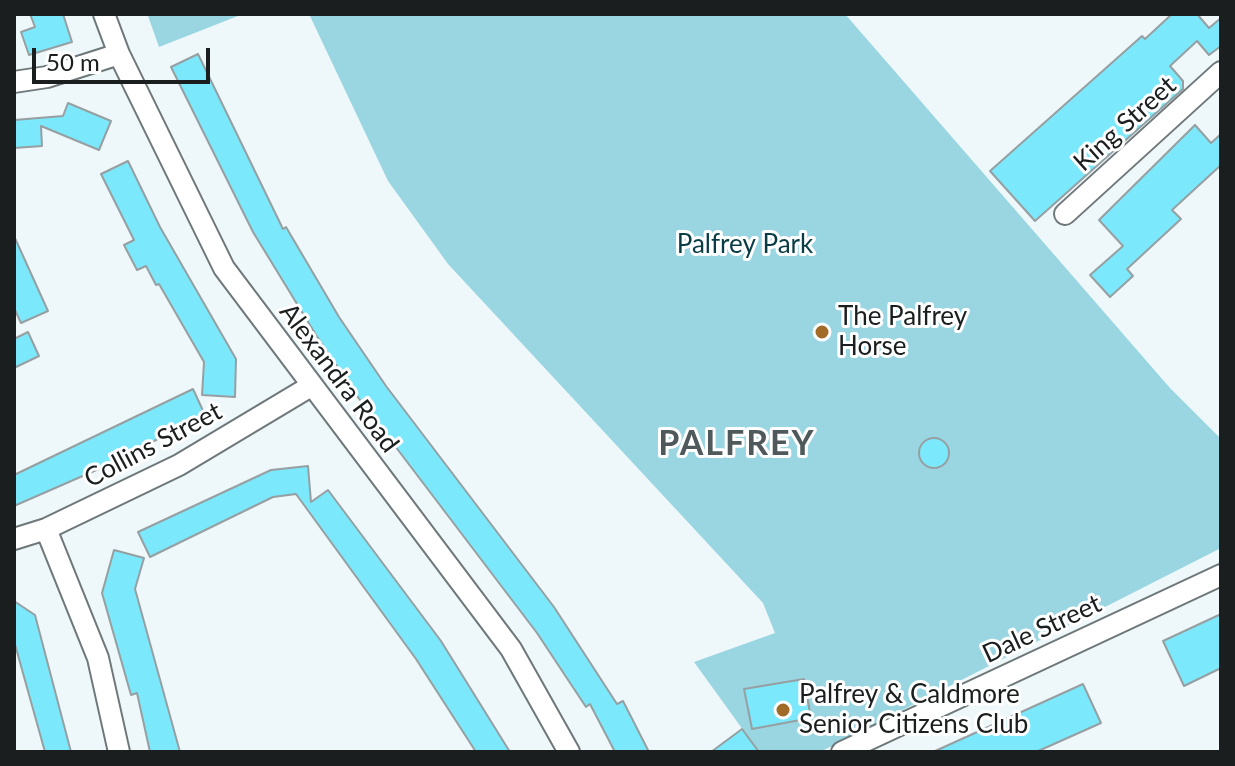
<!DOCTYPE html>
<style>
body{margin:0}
#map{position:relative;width:1235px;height:766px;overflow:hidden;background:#eef8fa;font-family:Lato,sans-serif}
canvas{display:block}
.frame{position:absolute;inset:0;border:16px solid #1a1e1e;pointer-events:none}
.scale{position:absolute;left:32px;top:48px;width:178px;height:36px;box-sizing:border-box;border:4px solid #1a1e1e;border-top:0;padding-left:10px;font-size:24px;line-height:28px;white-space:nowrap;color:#1a1e1e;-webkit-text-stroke:6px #fff;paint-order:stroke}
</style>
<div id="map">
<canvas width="1235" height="766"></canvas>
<div class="frame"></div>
<div class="scale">50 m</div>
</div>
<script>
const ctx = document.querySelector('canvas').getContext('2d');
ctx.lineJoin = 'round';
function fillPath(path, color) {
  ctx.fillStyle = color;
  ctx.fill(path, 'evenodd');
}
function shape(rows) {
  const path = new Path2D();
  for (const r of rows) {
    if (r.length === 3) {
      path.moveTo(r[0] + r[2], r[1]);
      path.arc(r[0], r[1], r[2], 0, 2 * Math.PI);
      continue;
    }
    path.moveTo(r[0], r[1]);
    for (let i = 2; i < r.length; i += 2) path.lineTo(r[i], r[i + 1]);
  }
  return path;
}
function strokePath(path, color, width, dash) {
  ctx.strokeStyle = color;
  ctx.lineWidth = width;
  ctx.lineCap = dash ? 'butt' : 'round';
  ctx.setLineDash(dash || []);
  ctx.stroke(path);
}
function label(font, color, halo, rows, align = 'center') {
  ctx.font = font + ' Lato,sans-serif';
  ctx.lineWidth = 6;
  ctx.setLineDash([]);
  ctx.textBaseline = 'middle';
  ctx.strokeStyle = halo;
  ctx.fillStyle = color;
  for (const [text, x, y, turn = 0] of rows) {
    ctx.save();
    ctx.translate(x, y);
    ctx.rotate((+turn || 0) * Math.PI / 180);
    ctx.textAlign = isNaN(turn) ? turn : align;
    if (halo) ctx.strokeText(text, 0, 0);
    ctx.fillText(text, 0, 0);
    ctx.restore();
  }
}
fillPath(shape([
 [153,14,243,14,159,47,148,16],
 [309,14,845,14,1170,388,1221,439,1221,548,820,752,759,752,694,662,775,633,763,603,448,264,388,181]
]), '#9ad6e1');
const building = shape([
 [30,14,63,14,72,42,29,55,21,32,35,27,30,14],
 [1172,14,1197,14,1209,28,1221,18,1221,46,1209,55,1197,41,1170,66,1183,81,1183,89,1035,221,990,171,1142,36,1145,39,1172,14],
 [198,54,283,229,286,227,339,317,386,386,554,607,617,704,623,701,649,752,615,752,590,704,586,707,537,633,357,396,316,335,253,232,171,67,198,54],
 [68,103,111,121,99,150,41,126,42,146,14,148,14,120,63,116,68,103],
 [1195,125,1211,143,1221,134,1221,165,1172,210,1181,219,1127,269,1133,276,1110,297,1090,275,1123,246,1099,220,1195,125],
 [128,161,160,227,236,359,235,397,202,395,204,362,159,284,156,285,146,266,137,270,124,245,134,240,101,174,128,161],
 [14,236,48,311,21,323,14,308,14,236],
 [28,332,39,356,14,368,14,339,28,332],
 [193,389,205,415,101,468,14,506,14,475,193,389],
 [934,453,15],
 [308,466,311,502,328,490,441,641,510,752,476,752,416,659,296,494,273,497,150,557,138,532,271,470,308,466],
 [114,550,144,558,135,589,180,752,150,752,137,693,131,695,102,593,114,550],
 [14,601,35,615,71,752,45,752,14,641,14,601],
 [1221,614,1221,668,1184,686,1163,641,1221,614],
 [804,679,811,718,752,729,744,689,804,679],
 [1083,684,1101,723,1036,752,933,752,1083,684],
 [742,729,759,752,711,752,742,729]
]);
fillPath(building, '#7ce8fb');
strokePath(building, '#969fa1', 2);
const minor = shape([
 [104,14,119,54,224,268,511,649,569,752],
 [14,82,47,77,119,54],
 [1065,214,1221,72],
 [46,529,98,658,119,752],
 [14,539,46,529,179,465,311,386],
 [842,752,1221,575]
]);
strokePath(minor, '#6e7779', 24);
strokePath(minor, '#fff', 20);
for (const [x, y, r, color] of [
 [822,332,8,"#a26a27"],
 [783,710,8,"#a26a27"]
]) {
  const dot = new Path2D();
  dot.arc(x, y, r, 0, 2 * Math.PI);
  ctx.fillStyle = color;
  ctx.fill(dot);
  strokePath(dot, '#fff', 3);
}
label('26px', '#1a1e1e', '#fff', [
 ["King Street",1125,124,-42],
 ["Alexandra Road",339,378,53],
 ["Collins Street",153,445,-28],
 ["Dale Street",1042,629,-25]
]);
label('26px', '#083d45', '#fff', [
 ["Palfrey Park",745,245]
]);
label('26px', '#1a1e1e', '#fff', [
 ["The Palfrey",838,317],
 ["Horse",838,347],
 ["Palfrey & Caldmore",799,695],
 ["Senior Citizens Club",799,725]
], 'left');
ctx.letterSpacing = '2px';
label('bold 34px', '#4f585a', '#fff', [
 ["PALFREY",737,444]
]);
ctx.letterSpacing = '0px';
</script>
